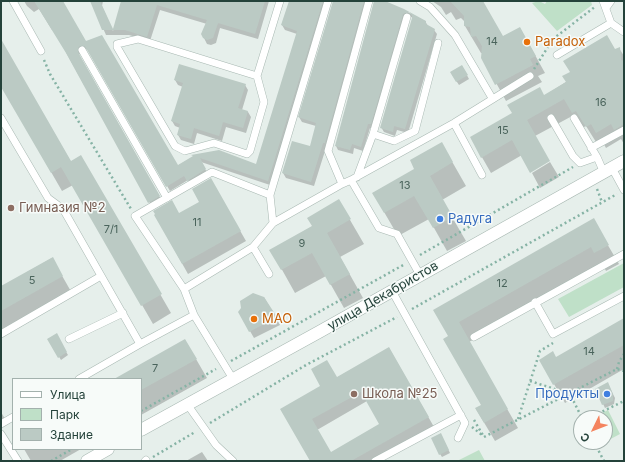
<!DOCTYPE html>
<meta charset="utf-8">
<style>
body{margin:0}
#map{position:relative;width:625px;height:462px;overflow:hidden;background:#e6efeb;font-family:Inter,sans-serif}
canvas{display:block}
.frame{position:absolute;inset:0;border:2px solid #24423a;pointer-events:none}
.legend{position:absolute;left:12px;top:378px;width:130px;height:72px;box-sizing:border-box;background:#f7fbf9;border:1px solid #a3b1ad;margin:0;padding:5px 7px;list-style:none;font-size:12px;color:#24423a}
.legend li{display:flex;align-items:center;gap:8px;height:20px}
.legend b{width:20px;border:1px solid #a3b1ad}
.north{position:absolute;left:573px;top:410px;width:40px;height:40px;box-sizing:border-box;background:#f7fbf9;border:1px solid #a3b1ad;border-radius:50%;rotate:227deg;font-size:11px;font-weight:700;line-height:16px;text-align:center;color:#24423a}
.north::after{content:'';display:block;margin:auto;width:14px;height:18px;background:#f4845f;clip-path:polygon(50% 0,100% 100%,50% 72%,0 100%)}
</style>
<div id="map">
<canvas width="625" height="462"></canvas>
<div class="frame"></div>
<ul class="legend">
<li><b style="height:5px;background:#fff"></b>Улица</li>
<li><b style="height:11px;background:#bfe0c8"></b>Парк</li>
<li><b style="height:11px;background:#bbcac4"></b>Здание</li>
</ul>
<div class="north">С</div>
</div>
<script>
const ctx = document.querySelector('canvas').getContext('2d');
ctx.lineJoin = 'round';
function fillPath(path, color) {
  ctx.fillStyle = color;
  ctx.fill(path, 'evenodd');
}
function shape(rows) {
  const path = new Path2D();
  for (const r of rows) {
    path.moveTo(r[0], r[1]);
    for (let i = 2; i < r.length; i += 2) path.lineTo(r[i], r[i + 1]);
  }
  return path;
}
function strokePath(path, color, width, dash) {
  ctx.strokeStyle = color;
  ctx.lineWidth = width;
  ctx.lineCap = dash ? 'butt' : 'round';
  ctx.setLineDash(dash || []);
  ctx.stroke(path);
}
function label(font, color, halo, rows, align = 'center') {
  ctx.font = font + ' Inter,sans-serif';
  ctx.lineWidth = 3;
  ctx.setLineDash([]);
  ctx.textBaseline = 'middle';
  ctx.strokeStyle = halo;
  ctx.fillStyle = color;
  for (const [text, x, y, turn = 0] of rows) {
    ctx.save();
    ctx.translate(x, y);
    ctx.rotate((+turn || 0) * Math.PI / 180);
    ctx.textAlign = isNaN(turn) ? turn : align;
    if (halo) ctx.strokeText(text, 0, 0);
    ctx.fillText(text, 0, 0);
    ctx.restore();
  }
}
fillPath(shape([
 [539,1,545,4,547,1,591,1,592,5,557,31,532,3],
 [624,263,624,287,569,317,558,299],
 [608,410,620,434,605,442,605,418,593,418],
 [479,450,485,461,457,461]
]), '#bfe0c8');
fillPath(shape([
 [24,1,62,1,86,42,177,166,193,157,193,156,218,151,257,165,297,34,285,30,282,25,290,1,329,1,270,185,201,162,208,174,190,185,188,180,170,191,90,52,86,49,82,50,79,55,80,58,162,201,152,207,53,29,52,30,39,9,34,12,27,6],
 [91,1,103,1,102,6,113,31,122,1,269,1,258,39,220,28,216,43,211,45,207,44,202,34,207,24,160,10,150,41,129,35,106,35],
 [334,1,372,1,314,186,286,178,283,173,311,147,316,126,302,122,299,117],
 [375,1,382,1,404,10,425,21,428,26,434,30,437,34,408,133,397,130,395,136,384,132,381,127,413,18,409,16,373,129,370,128,363,151,354,148,353,154,338,150,336,146],
 [425,1,480,1,502,37,520,28,545,73,538,76,542,82,506,101,482,57,482,53,481,53,465,26,465,22,461,18,456,20,451,12,446,15,441,7,432,1,427,4],
 [1,41,71,162,81,157,171,313,153,324,73,185,62,191,1,85],
 [619,48,624,56,624,144,621,139,606,148,601,139,596,142,586,126,582,128,574,115,535,136,522,155,491,173,471,138,544,96],
 [462,66,469,79,459,85,451,73],
 [175,80,245,85,248,90,242,110,248,112,251,117,246,133,226,127,222,141,197,133,194,144,181,140,178,135,180,128,175,126,172,121,183,87,178,85],
 [442,144,466,186,442,200,466,241,447,251,429,219,398,236,373,193,416,169],
 [550,162,559,177,540,188,532,173],
 [211,180,246,241,188,274,155,215,179,214,200,202],
 [339,201,364,244,340,257,363,298,344,308,326,276,295,293,271,250,313,226],
 [593,220,619,264,606,271,603,265,469,342,518,428,495,441,476,409,482,405,450,336,435,310],
 [52,258,73,295,1,336,1,287],
 [264,297,280,325,254,338,239,312],
 [624,320,624,369,565,403,540,360,556,359],
 [56,335,68,355,61,360,48,339],
 [185,340,207,378,141,415,141,379,116,379],
 [389,348,434,427,375,461,311,461,282,409],
 [367,401,381,424,331,453,317,430],
 [609,386,615,398,614,404,605,408,596,389],
 [1,412,8,424,1,427],
 [442,437,450,453,442,457,440,454],
 [24,449,81,449,60,461,31,461],
 [202,452,208,461,186,461]
]), '#0003');
fillPath(shape([
 [34,1,63,1,86,41,102,35,178,165,193,156,191,155,219,150,256,164,297,31,281,25,289,1,323,1,268,181,200,158,206,169,187,181,184,176,166,187,86,48,84,46,80,46,78,48,78,52,160,196,148,203,66,53],
 [90,1,100,1,113,29,121,1,265,1,255,34,218,23,213,38,207,40,203,38,201,34,207,20,157,5,147,37,125,30,102,30],
 [333,1,364,1,325,143,323,143,311,182,282,173,292,141,310,146,316,123,298,117],
 [374,1,385,1,404,9,426,21,426,24,435,29,405,129,394,126,393,132,380,128,412,18,412,15,409,12,403,14,371,124,368,124,361,147,352,144,350,150,335,146],
 [450,1,483,1,503,36,520,27,536,56,530,59,533,65,495,85,481,58,482,46,476,36,471,37,470,27,464,26,464,16],
 [607,35,615,49,620,47,621,60,624,61,624,124,614,130,611,124,596,133,591,124,586,127,576,111,572,113,564,99,527,120,550,161,530,173,512,140,481,158,470,137,512,113,507,105,540,87,544,95,566,82,562,76,570,72,563,61],
 [1,39,71,161,81,155,162,294,141,306,61,167,51,173,1,87],
 [179,64,246,84,238,108,248,111,243,128,223,122,219,136,194,128,191,139,177,135,180,124,171,121,183,83,174,80],
 [462,65,468,75,456,82,450,72],
 [442,142,453,162,430,176,453,217,433,228,414,196,384,213,372,193,414,169,410,160],
 [211,178,241,231,182,264,154,215,155,214,153,211,172,200,179,213,199,202,192,189],
 [339,199,351,219,327,233,350,274,330,285,312,253,281,270,269,250,312,226,307,218],
 [594,218,609,245,594,253,591,247,459,322,508,409,484,423,475,408,481,405,443,339,448,336,433,310],
 [53,257,63,276,1,311,1,286],
 [253,293,264,297,277,317,249,332,238,312,241,308,240,301],
 [624,318,624,345,553,385,539,360,553,351,556,357],
 [57,333,67,352,58,358,47,339],
 [185,339,197,359,141,390,141,379,114,379],
 [389,347,429,417,351,461,310,461,280,409,320,386,311,369,327,360,337,377],
 [361,392,379,424,331,452,312,419],
 [608,382,613,394,613,401,602,405,595,389],
 [441,433,449,450,439,455,431,438]
]), '#bbcac4');
const service = shape([
 [13,1,41,51],
 [420,1,430,7,455,35,492,98],
 [603,1,611,23,624,32],
 [606,8,611,1],
 [82,50,167,198],
 [557,55,611,23],
 [257,76,138,39,117,44,117,47,175,146,185,151,214,143,247,154,250,151,264,102,257,76,280,1],
 [1,118,48,198,63,209,140,344],
 [551,118,573,156,580,163,597,157],
 [574,118,597,157,604,173],
 [454,123,482,175],
 [373,134,394,141,415,131,438,43],
 [591,148,624,130],
 [612,168,624,190],
 [357,177,373,134,407,17],
 [351,180,379,228,397,234,420,275],
 [342,184,328,151,369,1],
 [273,223,270,195,328,1],
 [253,247,269,274],
 [184,289,253,247,273,223,342,184,351,180,454,123,530,76],
 [392,291,465,423,458,438],
 [535,302,553,334,624,296],
 [1,334,101,276],
 [474,337,624,254],
 [69,339,123,313],
 [79,379,140,344,194,315],
 [233,379,194,315,184,289,135,216,212,172,270,195],
 [187,404,216,445,233,461],
 [1,424,13,417],
 [1,434,18,461],
 [145,461,146,460],
 [375,461,461,415]
]);
const tertiary = shape([
 [141,430,319,332,624,161],
 [87,461,108,449]
]);
strokePath(service, '#a8b8b2', 8);
strokePath(tertiary, '#a8b8b2', 13);
strokePath(shape([
 [44,60,50,74,131,209],
 [534,69,553,39,596,6],
 [597,189,602,202],
 [420,255,573,167],
 [412,309,617,194],
 [231,361,405,264],
 [617,369,619,362,624,354],
 [530,381,570,394,582,418],
 [141,411,216,369],
 [589,418,624,401],
 [518,419,540,351,553,343],
 [474,420,484,437],
 [210,423,306,365,397,317],
 [472,427,482,435],
 [484,437,617,369,624,371],
 [594,442,604,461],
 [153,457,195,432],
 [51,461,72,449]
]), '#86b3a5', 2.5, [2, 3]);
strokePath(service, '#fff', 7);
strokePath(tertiary, '#fff', 12);
for (const [x, y, r, color] of [
 [527,42,4,"#e8710a"],
 [11,208,4,"#8d6e63"],
 [440,219,4,"#3f7fe0"],
 [254,319,4,"#e8710a"],
 [354,394,4,"#8d6e63"],
 [607,394,4,"#3f7fe0"]
]) {
  const dot = new Path2D();
  dot.arc(x, y, r, 0, 2 * Math.PI);
  ctx.fillStyle = color;
  ctx.fill(dot);
  strokePath(dot, '#f7fbf9', 1.5);
}
label('11px', '#4a645c', null, [
 ["14",492,42],
 ["16",601,103],
 ["15",503,131],
 ["13",405,186],
 ["11",197,223],
 ["7/1",111,230],
 ["9",302,244],
 ["5",32,281],
 ["12",502,284],
 ["14",589,352],
 ["7",155,369]
]);
label('13px', '#c56008', '#f7fbf9', [
 ["Paradox",535,42],
 ["МАО",262,319]
], 'left');
label('13px', '#785e54', '#f7fbf9', [
 ["Гимназия №2",19,208],
 ["Школа №25",362,394]
], 'left');
label('13px', '#366cbe', '#f7fbf9', [
 ["Радуга",448,219],
 ["Продукты",599,394,"right"]
], 'left');
label('13px', '#24423a', '#f7fbf9', [
 ["улица Декабристов",383,296,-30]
]);
</script>
